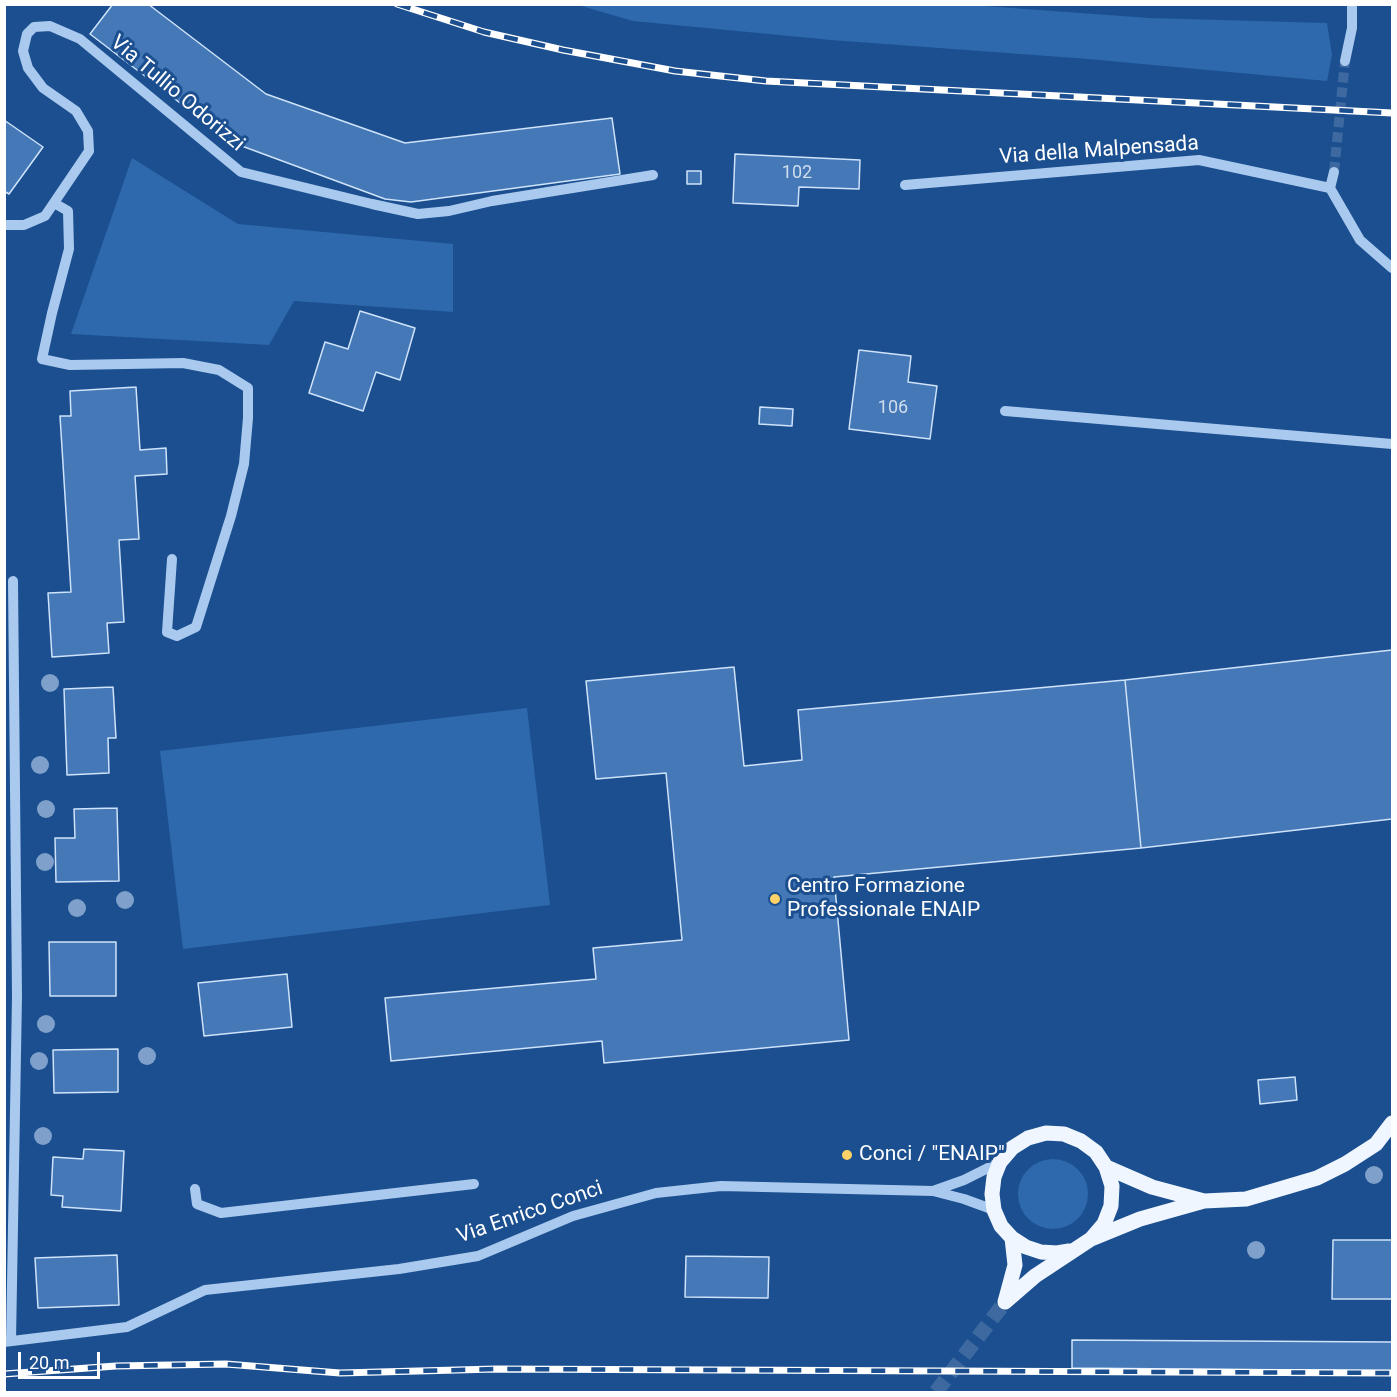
<!DOCTYPE html>
<style>
body{margin:0}
#map{position:relative;width:1397px;height:1397px;overflow:hidden;background:#1b4f8f;font-family:Roboto,sans-serif}
canvas{display:block}
.frame{position:absolute;inset:0;border:6px solid #fff;pointer-events:none}
.scale{position:absolute;left:18px;top:1352px;width:82px;height:27px;box-sizing:border-box;border:3px solid #fff;border-top:0;padding-left:8px;font-size:18px;line-height:21px;white-space:nowrap;color:#fff;-webkit-text-stroke:4px #1b4f8f;paint-order:stroke}
</style>
<div id="map">
<canvas width="1397" height="1397"></canvas>
<div class="frame"></div>
<div class="scale">20 m</div>
</div>
<script>
const ctx = document.querySelector('canvas').getContext('2d');
ctx.lineJoin = 'round';
function fillPath(path, color) {
  ctx.fillStyle = color;
  ctx.fill(path, 'evenodd');
}
function shape(rows) {
  const path = new Path2D();
  for (const r of rows) {
    if (r.length === 3) {
      path.moveTo(r[0] + r[2], r[1]);
      path.arc(r[0], r[1], r[2], 0, 2 * Math.PI);
      continue;
    }
    path.moveTo(r[0], r[1]);
    for (let i = 2; i < r.length; i += 2) path.lineTo(r[i], r[i + 1]);
  }
  return path;
}
function strokePath(path, color, width, dash) {
  ctx.strokeStyle = color;
  ctx.lineWidth = width;
  ctx.lineCap = dash ? 'butt' : 'round';
  ctx.setLineDash(dash || []);
  ctx.stroke(path);
}
function label(font, color, halo, rows, align = 'center') {
  ctx.font = font + ' Roboto,sans-serif';
  ctx.lineWidth = 6;
  ctx.setLineDash([]);
  ctx.textBaseline = 'middle';
  ctx.strokeStyle = halo;
  ctx.fillStyle = color;
  for (const [text, x, y, turn = 0] of rows) {
    ctx.save();
    ctx.translate(x, y);
    ctx.rotate((+turn || 0) * Math.PI / 180);
    ctx.textAlign = isNaN(turn) ? turn : align;
    if (halo) ctx.strokeText(text, 0, 0);
    ctx.fillText(text, 0, 0);
    ctx.restore();
  }
}
fillPath(shape([
 [971,5,1149,18,1327,23,1332,55,1327,81,1088,59,831,40,633,21,578,5],
 [132,158,238,224,453,244,453,312,294,301,269,345,71,334],
 [527,708,550,905,183,949,160,751],
 [1053,1194,35]
]), '#2e69ad');
const building = shape([
 [113,4,148,4,266,94,405,143,612,118,620,174,411,202,385,199,231,142,90,34,113,4],
 [4,120,43,147,9,194,4,191,4,120],
 [735,154,860,160,859,189,799,187,798,206,733,203,735,154],
 [687,171,701,171,701,184,687,184,687,171],
 [360,311,415,328,400,380,376,372,363,411,309,393,325,342,348,349,360,311],
 [859,350,911,356,908,382,937,386,930,439,849,429,859,350],
 [136,387,140,450,166,448,167,474,135,476,139,539,119,540,124,622,107,623,109,653,52,657,48,593,71,592,60,416,71,416,70,391,136,387],
 [760,407,793,409,792,426,759,424,760,407],
 [1392,650,1392,819,1141,848,1125,680,1392,650],
 [734,667,744,766,802,760,798,710,1125,680,1141,848,834,877,849,1040,604,1063,602,1041,391,1061,385,998,596,979,593,948,682,940,666,773,596,779,586,681,734,667],
 [113,687,116,738,108,738,109,773,67,775,64,689,113,687],
 [117,808,119,881,56,882,55,838,75,838,74,809,117,808],
 [49,942,116,942,116,996,50,996,49,942],
 [287,974,292,1027,204,1036,198,983,287,974],
 [118,1049,118,1092,54,1093,53,1050,118,1049],
 [1295,1077,1297,1100,1260,1104,1258,1080,1295,1077],
 [84,1149,124,1151,121,1211,62,1207,63,1196,51,1195,53,1157,83,1159,84,1149],
 [1333,1240,1392,1240,1392,1299,1332,1299,1333,1240],
 [117,1255,119,1305,38,1308,35,1258,117,1255],
 [686,1256,769,1257,768,1298,685,1297,686,1256],
 [1072,1340,1392,1342,1392,1371,1072,1368,1072,1340]
]);
fillPath(building, '#4478b7');
strokePath(building, '#cfe3fa', 1.5);
strokePath(shape([
 [1334,172,1345,61]
]), '#3d69a0', 10, [10, 5]);
strokePath(shape([
 [936,1392,1005,1302]
]), '#3d69a0', 15, [15, 8]);
strokePath(shape([
 [1345,61,1352,28,1352,4],
 [1334,172,1330,188,1360,240,1392,268],
 [905,185,1199,160,1330,188],
 [54,203,68,211,69,249,52,313,42,359,70,365,183,363,219,370,248,388,248,418,244,464,231,516,196,627,177,636,167,632,172,559],
 [4,225,24,225,45,216,89,151,88,131,76,111,43,88,28,68,23,51,27,34,34,27,50,26,80,39,241,172,372,204,418,214,449,211,492,201,653,175],
 [1005,411,1392,444],
 [195,1189,197,1204,221,1213,474,1184],
 [933,1191,964,1180,1000,1162],
 [11,1341,17,996,13,581],
 [4,1342,127,1327,205,1290,399,1269,478,1256,573,1216,656,1193,721,1186,933,1191,964,1199,994,1210]
]), '#a9c9ee', 10);
strokePath(shape([
 [1106,1167,1152,1187,1204,1201],
 [1069,1251,1057,1253,1041,1252,1026,1247,1012,1238,1001,1226,994,1210,992,1194,994,1177,1000,1162,1012,1148,1028,1138,1046,1133,1064,1134,1081,1141,1096,1152,1106,1167,1112,1186,1111,1206,1104,1224,1092,1238],
 [1005,1302,1035,1276,1091,1239,1140,1219,1204,1201,1246,1199,1317,1178,1345,1164,1376,1144,1392,1123],
 [1005,1302,1015,1265,1012,1238]
]), '#f0f6ff', 15);
const rail = shape([
 [397,4,484,32,563,50,675,71,766,81,1392,113],
 [4,1374,116,1366,226,1364,340,1373,496,1369,1392,1373]
]);
strokePath(rail, '#fff', 7);
strokePath(rail, '#1b4f8f', 4.5, [14]);
ctx.fillStyle = '#7ea0ca';
for (const [x, y] of [
 [50,683],
 [40,765],
 [46,809],
 [45,862],
 [125,900],
 [77,908],
 [46,1024],
 [147,1056],
 [39,1061],
 [43,1136],
 [1374,1175],
 [1256,1250]
]) {
  ctx.beginPath();
  ctx.arc(x, y, 9, 0, 2 * Math.PI);
  ctx.fill();
}
for (const [x, y, r, color] of [
 [775,899,6,"#ffd166"],
 [847,1155,6,"#ffd166"]
]) {
  const dot = new Path2D();
  dot.arc(x, y, r, 0, 2 * Math.PI);
  ctx.fillStyle = color;
  ctx.fill(dot);
  strokePath(dot, '#1b4f8f', 2);
}
label('18px', '#d0dded', null, [
 ["102",797,173],
 ["106",893,408]
]);
label('21px', '#fff', '#1b4f8f', [
 ["Via Tullio Odorizzi",177,94,40],
 ["Via della Malpensada",1099,151,-4],
 ["Via Enrico Conci",530,1213,-19]
]);
label('21px', '#fff', '#1b4f8f', [
 ["Centro Formazione",787,887],
 ["Professionale ENAIP",787,911],
 ["Conci / \"ENAIP\"",859,1155]
], 'left');
</script>
